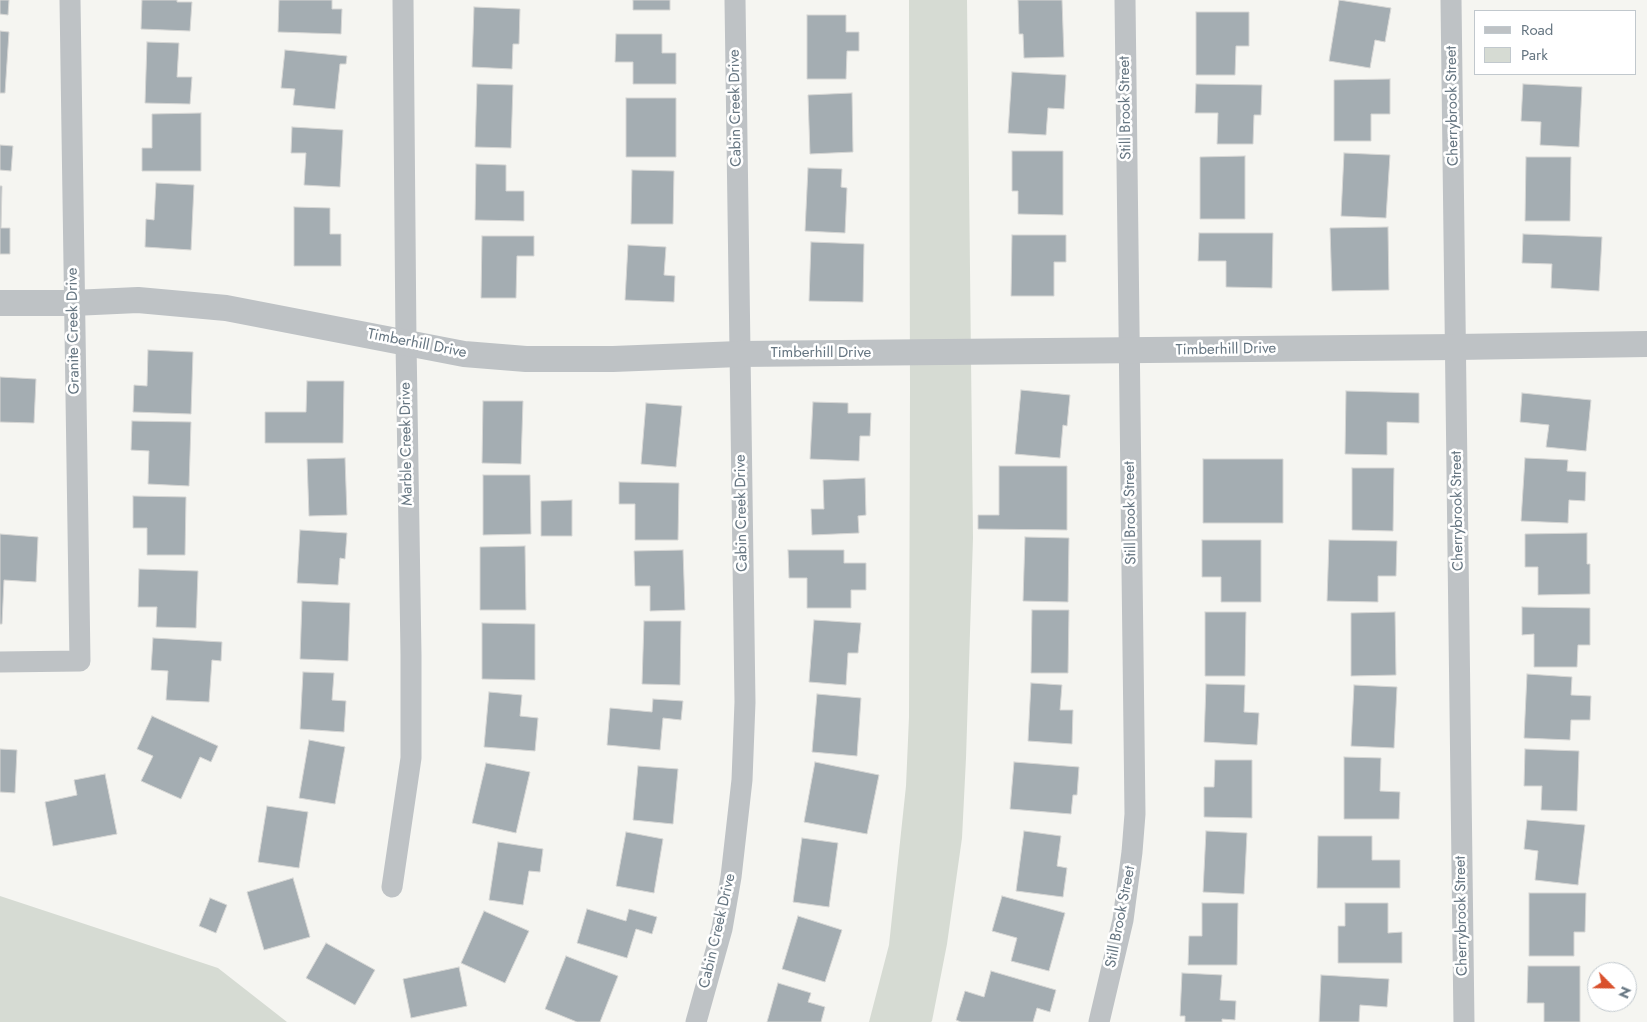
<!DOCTYPE html>
<style>
body{margin:0}
#map{position:relative;width:1647px;height:1022px;overflow:hidden;background:#f5f5f1;font-family:Jost,sans-serif}
canvas{display:block}
.legend{position:absolute;left:1474px;top:10px;width:162px;height:65px;box-sizing:border-box;background:#fff;border:1px solid #c1c8cd;margin:0;padding:6px 9px;list-style:none;font-size:15px;color:#657581}
.legend li{display:flex;align-items:center;gap:10px;height:25px}
.legend b{width:25px;border:1px solid #c1c8cd}
.north{position:absolute;left:1587px;top:962px;width:50px;height:50px;box-sizing:border-box;background:#fff;border:1px solid #c1c8cd;border-radius:50%;rotate:113deg;font-size:14px;font-weight:700;line-height:20px;text-align:center;color:#657581}
.north::after{content:'';display:block;margin:auto;width:18px;height:22px;background:#d9512d;clip-path:polygon(50% 0,100% 100%,50% 72%,0 100%)}
</style>
<div id="map">
<canvas width="1647" height="1022"></canvas>
<ul class="legend">
<li><b style="height:6px;background:#bec2c5"></b>Road</li>
<li><b style="height:14px;background:#d6dbd3"></b>Park</li>
</ul>
<div class="north">N</div>
</div>
<script>
const ctx = document.querySelector('canvas').getContext('2d');
ctx.lineJoin = 'round';
function fillPath(path, color) {
  ctx.fillStyle = color;
  ctx.fill(path, 'evenodd');
}
function shape(rows) {
  const path = new Path2D();
  for (const r of rows) {
    path.moveTo(r[0], r[1]);
    for (let i = 2; i < r.length; i += 2) path.lineTo(r[i], r[i + 1]);
  }
  return path;
}
function strokePath(path, color, width, dash) {
  ctx.strokeStyle = color;
  ctx.lineWidth = width;
  ctx.lineCap = dash ? 'butt' : 'round';
  ctx.setLineDash(dash || []);
  ctx.stroke(path);
}
function label(font, color, halo, rows, align = 'center') {
  ctx.font = font + ' Jost,sans-serif';
  ctx.lineWidth = 5;
  ctx.setLineDash([]);
  ctx.textBaseline = 'middle';
  ctx.strokeStyle = halo;
  ctx.fillStyle = color;
  for (const [text, x, y, turn = 0] of rows) {
    ctx.save();
    ctx.translate(x, y);
    ctx.rotate((+turn || 0) * Math.PI / 180);
    ctx.textAlign = isNaN(turn) ? turn : align;
    if (halo) ctx.strokeText(text, 0, 0);
    ctx.fillText(text, 0, 0);
    ctx.restore();
  }
}
fillPath(shape([
 [909,0,967,0,973,538,966,758,962,838,947,944,932,1021,931,1022,869,1022,889,945,906,786,909,717,910,388],
 [0,896,218,968,287,1022,0,1022]
]), '#d6dbd3');
const building = shape([
 [0,0,9,0,8,15,0,14,0,0],
 [142,0,177,0,177,2,192,2,190,31,141,29,142,0],
 [279,0,332,0,332,9,342,9,341,34,278,32,279,0],
 [633,0,670,0,670,10,633,10,633,0],
 [1018,0,1062,0,1064,57,1024,58,1023,34,1019,34,1018,0],
 [1339,0,1391,8,1385,42,1375,40,1370,68,1329,61,1339,0],
 [474,7,520,9,519,44,513,44,512,69,472,67,474,7],
 [1196,12,1249,12,1249,46,1236,46,1235,75,1196,75,1196,12],
 [807,15,846,15,846,32,859,32,859,51,847,51,846,79,807,79,807,15],
 [0,31,9,32,5,93,0,93,0,31],
 [616,34,662,34,662,53,676,53,676,84,633,84,633,62,615,62,616,34],
 [147,42,179,43,177,77,192,77,190,104,145,103,147,42],
 [285,50,347,56,346,64,340,64,335,109,293,105,295,89,281,88,285,50],
 [1012,72,1066,75,1064,109,1048,108,1046,135,1008,133,1012,72],
 [1390,79,1390,114,1371,114,1371,141,1334,141,1334,80,1390,79],
 [477,84,513,85,511,148,475,147,477,84],
 [1196,84,1262,85,1261,115,1254,115,1253,144,1217,144,1218,113,1195,113,1196,84],
 [1523,84,1582,87,1579,147,1540,145,1541,122,1521,121,1523,84],
 [852,93,853,152,810,154,808,95,852,93],
 [626,98,676,98,676,157,626,157,626,98],
 [201,113,201,171,142,171,142,148,152,148,152,114,201,113],
 [292,127,343,130,340,187,304,185,306,153,291,153,292,127],
 [0,145,13,146,11,171,0,170,0,145],
 [1012,151,1063,151,1063,215,1018,214,1018,191,1012,191,1012,151],
 [1344,153,1390,155,1386,218,1341,216,1344,153],
 [1245,156,1245,219,1200,219,1200,157,1245,156],
 [1526,157,1571,157,1570,221,1525,221,1526,157],
 [476,164,506,165,506,191,524,191,524,221,475,220,476,164],
 [808,168,842,169,841,187,847,188,845,233,805,231,808,168],
 [632,170,674,171,673,224,631,224,632,170],
 [156,183,194,185,191,250,145,247,146,219,154,220,156,183],
 [0,186,2,186,1,228,10,228,10,254,0,254,0,186],
 [294,207,330,208,330,234,341,234,341,266,294,266,294,207],
 [1388,227,1389,290,1332,291,1330,228,1388,227],
 [1199,233,1273,233,1272,288,1226,287,1226,261,1198,261,1199,233],
 [1523,234,1602,237,1599,291,1551,288,1552,264,1522,263,1523,234],
 [1012,235,1066,235,1066,262,1054,262,1054,296,1011,296,1012,235],
 [482,236,534,236,534,256,517,256,516,298,481,298,482,236],
 [811,242,864,244,863,302,809,301,811,242],
 [628,245,666,247,664,275,675,276,674,302,625,300,628,245],
 [148,350,193,352,191,414,133,412,134,385,147,386,148,350],
 [0,377,36,379,34,423,0,422,0,377],
 [307,381,344,381,343,443,265,443,265,412,306,412,307,381],
 [1021,390,1070,395,1067,426,1063,425,1060,458,1015,454,1021,390],
 [1346,391,1419,393,1419,423,1387,422,1387,455,1345,454,1346,391],
 [1522,393,1591,400,1586,451,1546,447,1549,425,1520,422,1522,393],
 [483,401,523,401,521,464,482,463,483,401],
 [813,402,848,403,848,413,871,413,870,436,860,436,859,461,810,459,813,402],
 [646,403,682,406,676,467,641,464,646,403],
 [132,421,191,422,189,486,148,484,149,451,131,450,132,421],
 [345,458,347,515,309,516,307,459,345,458],
 [1525,458,1568,460,1567,471,1586,472,1585,501,1569,500,1568,523,1521,521,1525,458],
 [1203,459,1283,459,1283,523,1203,523,1203,459],
 [999,466,1067,466,1067,530,978,529,978,515,999,515,999,466],
 [1352,468,1394,468,1393,531,1352,530,1352,468],
 [483,475,530,475,531,534,483,535,483,475],
 [865,478,866,515,858,516,859,533,812,535,811,509,824,509,823,480,865,478],
 [619,482,679,483,678,540,635,540,635,504,619,504,619,482],
 [133,496,186,497,185,555,147,555,147,528,133,528,133,496],
 [572,500,572,536,541,536,541,501,572,500],
 [300,530,347,533,345,559,340,558,338,585,297,583,300,530],
 [1587,533,1587,564,1590,564,1590,594,1538,595,1538,567,1525,567,1525,534,1587,533],
 [0,534,38,537,36,582,4,580,2,624,0,624,0,534],
 [1025,537,1069,538,1068,602,1023,601,1025,537],
 [1202,540,1261,540,1261,602,1221,602,1221,577,1202,577,1202,540],
 [1329,540,1397,541,1396,576,1378,576,1378,602,1327,601,1329,540],
 [525,546,526,610,480,610,480,547,525,546],
 [683,550,685,610,650,611,650,586,635,586,634,551,683,550],
 [788,550,844,550,844,563,866,563,866,590,851,590,851,608,807,608,807,578,789,578,788,550],
 [139,569,198,571,196,628,156,627,157,607,138,607,139,569],
 [302,601,350,603,348,661,300,659,302,601],
 [1522,607,1590,608,1590,645,1578,645,1577,667,1534,667,1534,634,1522,635,1522,607],
 [1032,610,1069,610,1068,673,1031,673,1032,610],
 [1205,612,1246,612,1245,676,1205,676,1205,612],
 [1395,612,1396,675,1351,676,1351,613,1395,612],
 [814,620,861,623,858,653,848,653,846,685,809,682,814,620],
 [644,621,681,621,680,685,642,684,644,621],
 [482,623,535,624,535,680,482,679,482,623],
 [153,638,222,642,221,661,212,660,209,702,166,700,168,671,151,670,153,638],
 [303,672,334,673,332,700,346,701,344,732,300,729,303,672],
 [1527,674,1572,677,1571,695,1591,696,1590,720,1571,720,1570,740,1524,738,1527,674],
 [1031,683,1062,685,1060,710,1073,710,1072,744,1028,741,1031,683],
 [1206,684,1245,685,1244,712,1259,713,1257,745,1204,742,1206,684],
 [1354,685,1397,687,1394,748,1351,746,1354,685],
 [489,692,522,695,520,716,538,718,535,751,484,747,489,692],
 [817,694,861,698,857,756,812,752,817,694],
 [653,699,683,701,681,720,663,718,660,750,607,745,610,708,652,712,653,699],
 [152,716,218,746,211,762,200,757,181,799,141,781,153,756,137,749,152,716],
 [309,740,345,747,335,804,299,798,309,740],
 [0,749,17,750,15,793,0,792,0,749],
 [1525,749,1579,751,1577,811,1541,810,1542,786,1524,786,1525,749],
 [1344,757,1381,758,1380,791,1400,792,1399,819,1344,819,1344,757],
 [1215,760,1252,760,1252,818,1204,817,1204,787,1214,787,1215,760],
 [815,762,879,775,867,834,804,822,815,762],
 [1014,762,1079,767,1077,795,1073,795,1071,814,1010,809,1014,762],
 [486,763,530,772,516,833,472,823,486,763],
 [638,766,678,769,673,824,633,820,638,766],
 [105,774,117,834,53,846,45,802,77,795,74,780,105,774],
 [267,806,308,812,299,868,258,862,267,806],
 [1527,820,1585,825,1578,885,1535,880,1538,851,1524,849,1527,820],
 [1024,831,1061,836,1057,866,1067,868,1063,897,1016,891,1024,831],
 [1206,831,1247,833,1244,894,1203,892,1206,831],
 [626,832,663,839,654,893,616,886,626,832],
 [1318,836,1372,836,1372,860,1400,860,1400,888,1317,888,1318,836],
 [802,838,838,843,829,907,793,902,802,838],
 [498,842,543,849,540,872,529,871,523,905,489,900,498,842],
 [293,878,310,937,264,950,247,892,293,878],
 [1529,893,1586,893,1585,932,1574,932,1574,956,1529,956,1529,893],
 [1002,896,1065,913,1049,971,1011,961,1017,938,992,931,1002,896],
 [210,898,227,905,216,933,199,926,210,898],
 [1202,903,1238,903,1237,965,1188,965,1189,936,1202,936,1202,903],
 [1345,903,1388,903,1388,933,1402,932,1402,963,1338,963,1338,926,1345,926,1345,903],
 [587,909,626,921,629,909,657,917,652,934,636,929,627,958,577,943,587,909],
 [484,911,529,931,505,983,461,963,484,911],
 [798,916,842,930,825,982,782,969,798,916],
 [326,943,375,970,355,1005,306,978,326,943],
 [566,956,618,976,600,1022,577,1022,545,1009,566,956],
 [1528,966,1580,966,1580,1022,1544,1022,1544,1003,1527,1003,1528,966],
 [459,967,467,1006,411,1018,403,979,459,967],
 [991,971,1056,990,1050,1012,1037,1008,1033,1022,961,1022,956,1020,965,991,984,997,991,971],
 [1182,973,1222,975,1220,1000,1236,1001,1235,1020,1222,1019,1222,1022,1185,1022,1185,1016,1180,1016,1182,973],
 [1321,975,1389,979,1387,1007,1360,1005,1359,1022,1319,1022,1321,975],
 [778,983,811,993,808,1002,825,1007,821,1022,767,1022,778,983]
]);
fillPath(building, '#a4adb2');
strokePath(building, '#d6d6d4', 1);
strokePath(shape([
 [1451,0,1464,1022],
 [0,662,80,661,70,0],
 [392,887,411,758,411,655,406,342,403,0],
 [696,1022,722,929,731,877,742,780,745,702,735,0],
 [1099,1022,1123,920,1132,852,1135,814,1125,0]
]), '#bec2c5', 21);
strokePath(shape([
 [0,303,73,303,138,300,226,308,464,354,526,359,613,359,739,354,1456,347,1647,344]
]), '#bec2c5', 26);
label('15px', '#657581', '#fff', [
 ["Cherrybrook Street",1453,106,-91],
 ["Cabin Creek Drive",736,108,-91],
 ["Still Brook Street",1126,108,-91],
 ["Granite Creek Drive",74,331,-91],
 ["Timberhill Drive",417,344,11],
 ["Timberhill Drive",1226,350,-1],
 ["Timberhill Drive",821,353],
 ["Marble Creek Drive",407,444,-91],
 ["Cherrybrook Street",1458,511,-91],
 ["Cabin Creek Drive",742,513,-91],
 ["Still Brook Street",1131,513,-91],
 ["Cherrybrook Street",1462,916,-91],
 ["Still Brook Street",1121,917,-79],
 ["Cabin Creek Drive",718,931,-77]
]);
</script>
